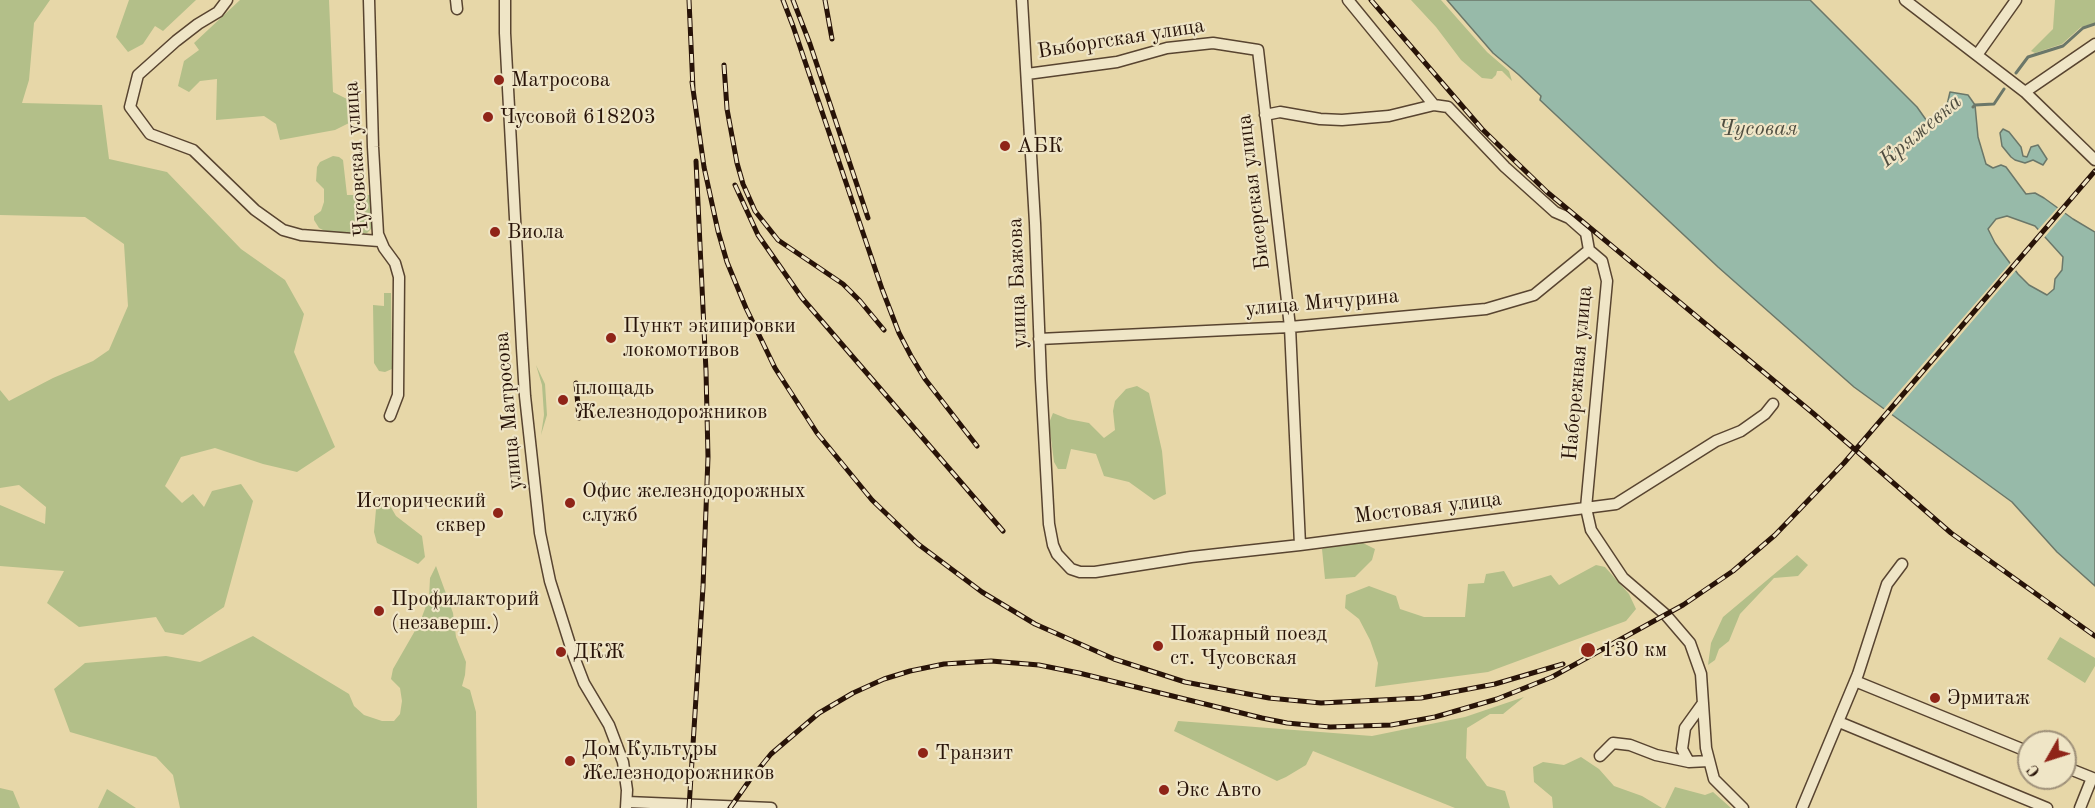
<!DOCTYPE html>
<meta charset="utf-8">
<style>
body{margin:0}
#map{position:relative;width:2095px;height:808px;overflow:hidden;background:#e7d7a8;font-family:"Old Standard TT",serif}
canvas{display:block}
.north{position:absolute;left:2017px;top:730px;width:60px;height:60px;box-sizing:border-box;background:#efe5c6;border:2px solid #9f917a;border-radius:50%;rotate:231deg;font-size:16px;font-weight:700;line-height:24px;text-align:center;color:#281308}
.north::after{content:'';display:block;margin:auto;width:21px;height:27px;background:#8f2418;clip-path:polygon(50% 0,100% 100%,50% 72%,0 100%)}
</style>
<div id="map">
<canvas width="2095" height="808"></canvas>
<div class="north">С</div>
</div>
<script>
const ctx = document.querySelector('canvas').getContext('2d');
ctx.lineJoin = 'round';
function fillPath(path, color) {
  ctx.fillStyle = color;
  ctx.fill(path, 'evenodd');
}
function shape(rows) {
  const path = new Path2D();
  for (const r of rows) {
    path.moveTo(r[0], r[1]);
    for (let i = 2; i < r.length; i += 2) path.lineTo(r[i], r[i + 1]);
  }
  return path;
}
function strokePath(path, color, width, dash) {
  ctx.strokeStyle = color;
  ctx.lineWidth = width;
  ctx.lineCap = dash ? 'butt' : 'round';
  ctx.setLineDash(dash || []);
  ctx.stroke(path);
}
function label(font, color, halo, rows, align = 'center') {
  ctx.font = font + ' "Old Standard TT",serif';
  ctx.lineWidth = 4.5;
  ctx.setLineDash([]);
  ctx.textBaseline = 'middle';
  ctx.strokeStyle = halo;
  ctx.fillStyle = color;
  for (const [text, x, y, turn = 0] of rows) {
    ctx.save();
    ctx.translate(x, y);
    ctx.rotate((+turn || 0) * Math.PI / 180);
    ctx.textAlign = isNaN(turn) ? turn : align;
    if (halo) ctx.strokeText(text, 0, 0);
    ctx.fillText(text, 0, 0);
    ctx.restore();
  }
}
fillPath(shape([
 [0,0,50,0,34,23,29,80,22,103,102,105,109,159,167,172,241,249,285,280,304,314,294,352,335,447,297,472,263,464,215,448,181,457,165,486,182,503,193,494,204,507,212,491,241,484,253,501,224,607,183,635,165,632,156,617,79,627,47,603,64,571,0,566,0,505,45,524,46,507,19,485,0,488,0,390,9,401,53,378,93,361,109,350,128,306,124,244,85,217,0,215],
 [129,0,196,0,163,31,155,26,143,44,128,52,116,37],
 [240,0,329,0,333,92,347,99,349,123,335,130,280,140,276,124,264,116,216,120,217,79,200,81,189,92,178,86,184,61,199,50,194,43],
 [1411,0,1441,0,1487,52,1509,71,1512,81,1502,71,1497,71,1496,75,1492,79,1482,78,1461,60,1436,27],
 [2055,0,2095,0,2095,23,2081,27,2062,44,2035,53,2031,51,2053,29],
 [333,156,339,157,343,160,347,195,371,195,374,226,367,233,352,234,325,231,319,228,314,220,314,216,321,211,324,202,324,189,316,181,317,167,320,162],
 [384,293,391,293,392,369,385,372,379,371,374,363,373,305,384,306],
 [536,365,545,384,547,415,541,435,544,415,542,385],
 [1137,386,1149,393,1162,451,1166,494,1154,500,1129,482,1104,476,1096,454,1071,449,1066,469,1058,469,1054,462,1049,423,1053,413,1068,419,1089,423,1104,438,1115,430,1113,411,1115,401,1126,389],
 [385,497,396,516,422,536,425,557,418,564,377,543,374,532,377,498],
 [1361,542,1375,549,1372,560,1355,577,1325,579,1322,549,1336,545],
 [1797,555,1808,565,1798,576,1774,578,1740,614,1729,641,1719,649,1715,660,1708,665,1711,643,1723,617],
 [1596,565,1605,567,1629,594,1636,609,1626,621,1488,672,1375,687,1378,663,1370,640,1359,619,1345,608,1346,595,1369,586,1396,596,1400,609,1424,617,1465,617,1468,584,1484,583,1486,574,1504,571,1513,587,1551,575,1559,585],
 [436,566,453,613,456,637,466,662,465,675,462,686,470,690,476,712,477,808,180,808,173,775,156,757,70,732,54,689,85,663,166,656,200,662,253,636,349,694,354,706,364,715,382,721,394,721,400,714,402,701,400,688,391,679,393,669,420,622,429,598,430,578],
 [2060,637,2095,658,2095,666,2085,683,2047,659],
 [1524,697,1503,714,1490,714,1467,728,1466,758,1487,786,1505,791,1510,808,1455,808,1313,751,1306,765,1286,777,1277,781,1174,731,1178,721,1372,736,1465,717],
 [1581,757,1599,769,1614,786,1642,796,1662,808,1553,808,1552,797,1534,782,1533,767,1543,762,1564,765],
 [1675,787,1705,795,1713,792,1731,808,1665,808],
 [0,788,13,791,20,808,0,808],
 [107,789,136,808,98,808]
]), '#b3bf89');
const water = shape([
 [1447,0,1810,0,1917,107,1929,124,1943,122,1950,92,1968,95,1975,105,1978,137,1986,164,1993,168,2001,165,2006,167,2026,194,2035,193,2044,198,2073,219,2095,232,2095,586,2057,552,2012,502,1854,387,1718,267,1540,100,1541,96,1519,75,1493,53,1447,0],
 [2007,216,2035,226,2063,257,2062,270,2055,279,2054,289,2047,295,2029,285,2018,274,1995,243,1988,229,1996,219,2007,216],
 [2003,129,2009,132,2021,147,2023,156,2027,157,2031,147,2038,145,2047,159,2043,165,2033,160,2025,163,2015,160,2011,157,2002,146,2000,133,2003,129]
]);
fillPath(water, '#97baa9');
strokePath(water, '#6b7769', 1.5);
fillPath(shape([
 [2060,205,2067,211,2043,239,2036,232],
 [2012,261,2018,268,1890,417,1882,411]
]), '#e7d7a8');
strokePath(shape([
 [2016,73,2028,57,2063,46,2083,28,2095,24],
 [1973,107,1975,105,1994,104,2004,89]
]), '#6b7769', 3);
const minor = shape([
 [227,0,218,12,198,24,176,41,138,75,130,107,150,134,193,150,255,210,283,230,301,235,379,241],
 [369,0,373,147,378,234,384,248,395,263,399,277,398,395,390,416],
 [456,0,457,9],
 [505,0,505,33,522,348,525,396,540,533,550,581,574,657,584,683,609,725,623,762,627,790,626,808],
 [1022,0,1035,223,1041,379,1049,524,1053,545,1057,554,1071,569,1080,572,1095,572,1191,557,1300,545,1616,504,1716,441,1741,431,1765,414,1773,404],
 [1348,0,1434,105,1448,107,1505,167,1555,212,1569,218,1586,233,1589,250,1602,261,1607,281,1586,508,1591,530,1623,578,1666,615,1690,643,1701,674,1706,748,1714,779,1743,808],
 [1905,0,2025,92,2095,160],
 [1977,55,2016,0],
 [1027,74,1117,62,1167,48,1213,43,1258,50,1290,327,1300,545],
 [2025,92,2095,44],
 [1265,115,1280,112,1320,119,1342,120,1389,116,1434,105],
 [1039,339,1290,327,1486,309,1534,295,1589,250],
 [1855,681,2029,752],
 [1703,703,1685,728,1682,749,1689,762,1709,761],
 [1839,722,2047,808],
 [1600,756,1613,743,1630,745,1656,755,1689,762],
 [2065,767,2095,779],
 [627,802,771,808],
 [1802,808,1858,674,1887,584,1902,564],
 [2080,808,2092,778]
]);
strokePath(minor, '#584430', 13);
strokePath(minor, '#efe5c6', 10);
const rail = shape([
 [689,0,693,89],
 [783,0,793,26,882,289,899,333,911,356,925,379,977,446],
 [793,0,810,44,868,218],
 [825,0,832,39],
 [1371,0,1482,129,1547,192,1814,414,1951,533,2095,636],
 [724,65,727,109,737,163,743,184,755,211,778,240,843,284,860,301,884,330],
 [692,82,704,167,718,231,727,262,746,308,775,368,817,433,872,500,918,544,982,592,1035,624,1114,659,1185,682,1269,698,1321,703,1421,698,1495,684,1563,664],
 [735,185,758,235,802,298,1003,531],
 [576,383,579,418],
 [689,808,703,587,708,457,706,371,696,161],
 [730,808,749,781,771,754,819,713,853,693,884,679,910,671,944,664,991,661,1039,665,1079,673,1262,718,1287,723,1330,727,1391,725,1435,717,1497,699,1552,677,1683,605,1733,571,1775,535,1844,463,2095,171]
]);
strokePath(rail, '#281308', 5);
strokePath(rail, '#efe5c6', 3, [9]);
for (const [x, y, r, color] of [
 [499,80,6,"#8f2418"],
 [488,117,6,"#8f2418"],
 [1005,146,6,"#8f2418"],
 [495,232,6,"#8f2418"],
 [611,338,6,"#8f2418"],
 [563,400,6,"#8f2418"],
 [570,503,6,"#8f2418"],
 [498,513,6,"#8f2418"],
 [379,611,6,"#8f2418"],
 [1158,646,6,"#8f2418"],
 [1588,650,8,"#8f2418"],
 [561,652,6,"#8f2418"],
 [1935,698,6,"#8f2418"],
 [923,753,6,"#8f2418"],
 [570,761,6,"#8f2418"],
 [1164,790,6,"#8f2418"]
]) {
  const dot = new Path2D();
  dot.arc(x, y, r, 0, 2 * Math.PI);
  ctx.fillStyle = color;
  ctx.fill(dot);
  strokePath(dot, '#efe5c6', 2);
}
label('21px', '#281308', '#efe5c6', [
 ["Выборгская улица",1121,39,-9],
 ["Чусовская улица",357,159,-94],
 ["Бисерская улица",1254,192,-97],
 ["улица Бажова",1018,283,-92],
 ["улица Мичурина",1322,303,-5],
 ["Набережная улица",1578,373,-85],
 ["улица Матросова",509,411,-95],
 ["Мостовая улица",1428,508,-7]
]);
label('21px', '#281308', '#efe5c6', [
 ["Матросова",511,80],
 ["Чусовой 618203",500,117],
 ["АБК",1017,146],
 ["Виола",507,232],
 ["Пункт экипировки",623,326],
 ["локомотивов",623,350],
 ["площадь",575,388],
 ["Железнодорожников",575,412],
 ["Офис железнодорожных",582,491],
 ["служб",582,515],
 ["Исторический",486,501,"right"],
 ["сквер",486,525,"right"],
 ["Профилакторий",391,599],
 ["(незаверш.)",391,623],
 ["Пожарный поезд",1170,634],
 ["ст. Чусовская",1170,658],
 ["130 км",1602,650],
 ["ДКЖ",573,652],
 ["Эрмитаж",1947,698],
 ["Дом Культуры",582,749],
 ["Железнодорожников",582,773],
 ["Транзит",935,753],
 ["Экс Авто",1176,790]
], 'left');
label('italic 22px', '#4f4d40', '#efe5c6', [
 ["Чусовая",1758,129],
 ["Кряжевка",1921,131,-40]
]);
</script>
